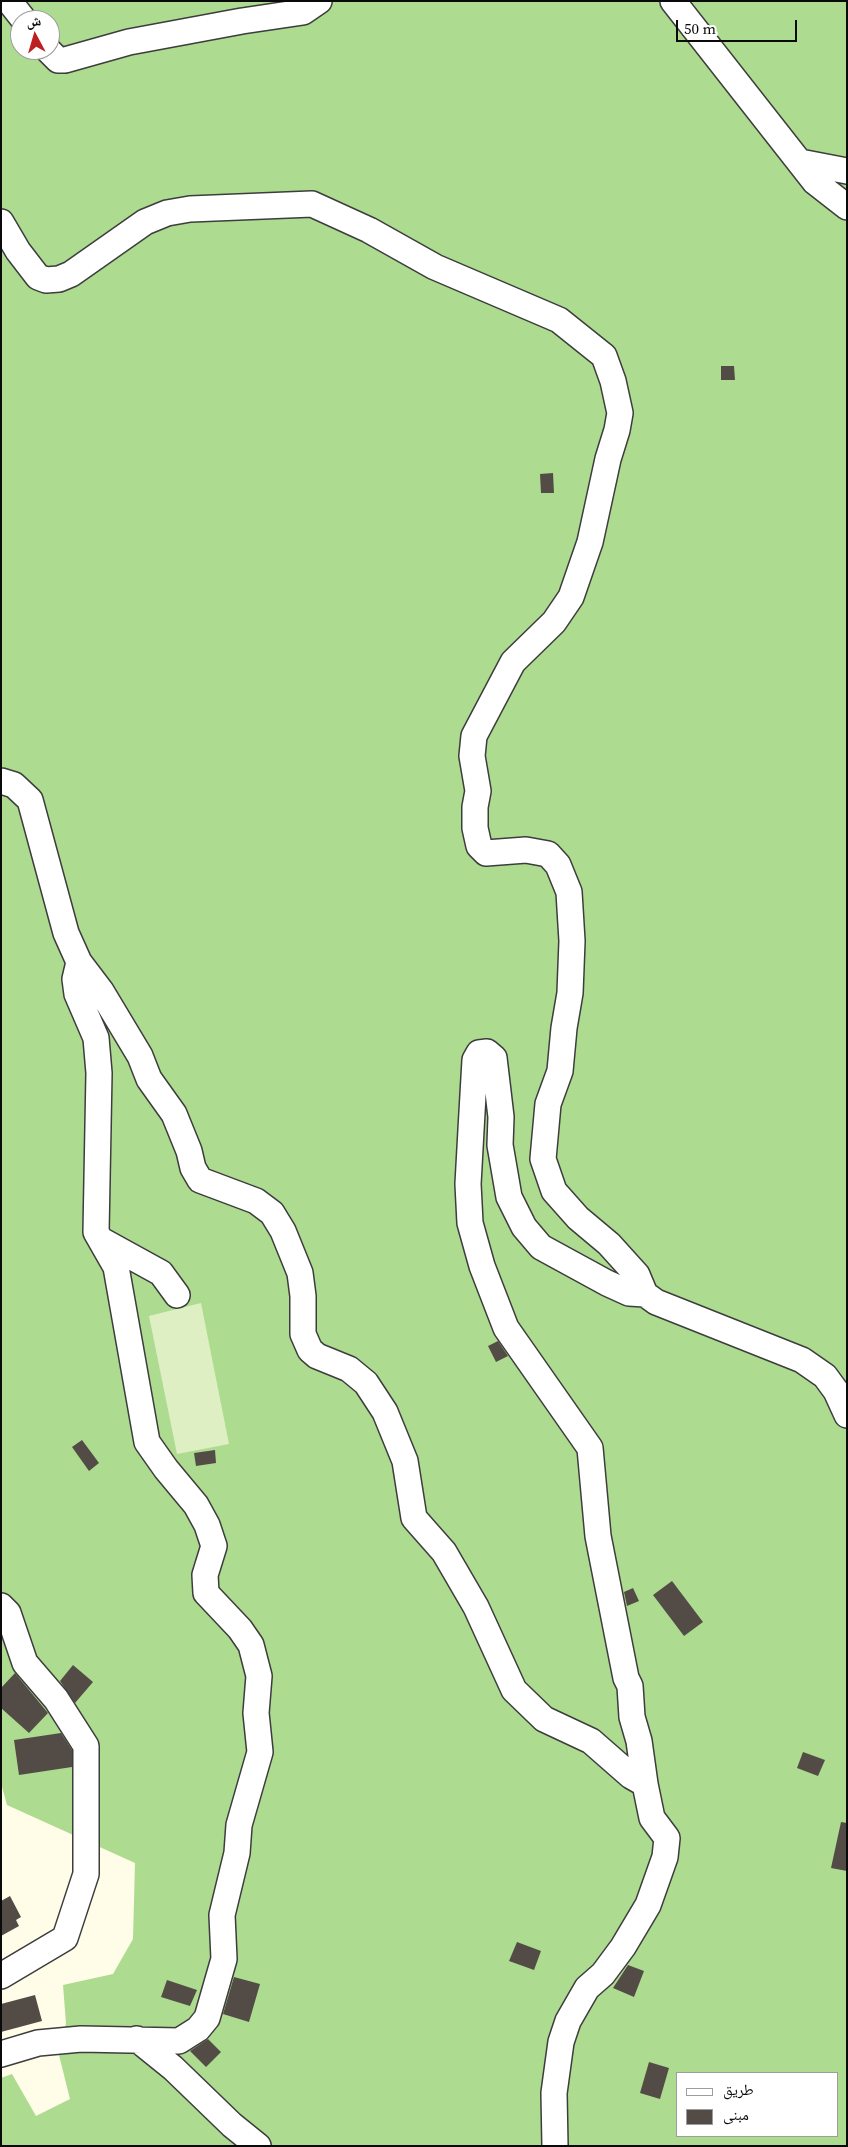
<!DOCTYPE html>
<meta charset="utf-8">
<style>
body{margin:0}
#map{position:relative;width:848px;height:2147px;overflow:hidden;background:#fffce7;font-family:"Source Serif 4","Noto Naskh Arabic",serif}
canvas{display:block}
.frame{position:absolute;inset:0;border:2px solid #0a0a0a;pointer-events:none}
.legend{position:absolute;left:676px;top:2072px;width:162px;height:65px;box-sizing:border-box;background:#fff;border:1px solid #9d9d9d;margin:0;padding:6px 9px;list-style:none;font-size:15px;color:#0a0a0a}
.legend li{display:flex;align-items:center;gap:10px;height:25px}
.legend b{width:25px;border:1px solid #9d9d9d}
.north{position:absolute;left:10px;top:10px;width:50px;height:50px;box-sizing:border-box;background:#fff;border:1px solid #9d9d9d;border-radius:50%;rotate:354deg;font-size:14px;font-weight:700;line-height:20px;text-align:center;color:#0a0a0a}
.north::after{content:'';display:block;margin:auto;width:18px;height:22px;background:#bd201f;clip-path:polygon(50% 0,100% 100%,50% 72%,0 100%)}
.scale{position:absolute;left:676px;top:20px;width:121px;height:22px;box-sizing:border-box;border:2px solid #0a0a0a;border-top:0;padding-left:6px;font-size:15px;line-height:18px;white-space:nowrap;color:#0a0a0a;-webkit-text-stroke:4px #fff;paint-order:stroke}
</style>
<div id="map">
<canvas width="848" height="2147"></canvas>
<div class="frame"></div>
<ul class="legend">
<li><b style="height:6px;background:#fff"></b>طريق</li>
<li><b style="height:14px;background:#534c46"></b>مبنى</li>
</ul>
<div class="north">ش</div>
<div class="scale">50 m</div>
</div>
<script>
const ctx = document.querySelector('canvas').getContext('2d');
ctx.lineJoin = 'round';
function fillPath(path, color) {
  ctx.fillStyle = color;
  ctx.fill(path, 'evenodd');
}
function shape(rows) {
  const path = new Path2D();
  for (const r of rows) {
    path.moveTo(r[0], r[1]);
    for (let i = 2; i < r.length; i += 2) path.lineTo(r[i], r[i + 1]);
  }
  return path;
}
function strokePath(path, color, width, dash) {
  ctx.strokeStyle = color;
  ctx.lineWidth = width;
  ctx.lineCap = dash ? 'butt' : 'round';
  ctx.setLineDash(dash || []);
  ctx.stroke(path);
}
fillPath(shape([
 [1,1,847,1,847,2146,1,2146,1,2078,12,2074,36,2116,70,2099,59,2055,66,2023,63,1985,113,1974,133,1939,135,1863,7,1805,1,1783],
 [20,20,50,20,50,50,20,50],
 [677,2073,837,2073,837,2136,677,2136]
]), '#addb8f');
fillPath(shape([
 [201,1303,229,1444,177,1454,149,1316]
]), '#def0c3');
fillPath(shape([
 [721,366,734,366,735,380,721,380],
 [553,473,554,493,541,493,540,474],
 [498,1341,508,1356,496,1362,488,1346],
 [82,1440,99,1463,89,1471,72,1447],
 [215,1450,216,1463,196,1466,194,1453],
 [672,1581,703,1622,684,1636,653,1595],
 [633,1588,639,1601,627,1606,624,1592],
 [73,1665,93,1682,75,1703,60,1681],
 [15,1673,48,1713,29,1733,1,1708,1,1688],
 [61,1733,72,1750,72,1767,19,1775,14,1740],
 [803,1752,825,1760,818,1776,797,1768],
 [841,1822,847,1823,847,1871,831,1868],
 [10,1896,21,1917,16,1920,19,1926,1,1936,1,1901],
 [517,1942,541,1951,534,1970,509,1961],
 [628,1965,644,1971,634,1997,613,1988],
 [234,1977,260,1984,249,2022,223,2014],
 [167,1980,197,1990,190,2006,161,1997],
 [35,1995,42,2021,1,2032,1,2004],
 [208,2039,221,2052,206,2067,190,2051],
 [649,2062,669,2068,660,2099,640,2093]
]), '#534c46');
const minor = shape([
 [9,1,24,20],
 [673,1,815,182,847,207],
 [48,50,58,60,65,60,129,42,242,21,303,12,319,1],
 [800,162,847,171],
 [1,222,18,251,38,277,46,280,59,279,71,274,145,222,167,213,190,209,312,204,369,230,435,267,559,320,604,356,613,381,620,413,617,430,608,459,590,542,571,597,554,622,513,662,474,736,472,756,478,791,475,807,475,828,479,846,486,853,526,850,548,854,558,865,569,892,572,941,570,993,564,1028,560,1071,548,1104,543,1159,554,1191,578,1218,609,1244,637,1275,645,1294,656,1302,802,1360,825,1376,836,1391,847,1415],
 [1,781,14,785,30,800,66,933,79,962,75,979,77,994,96,1038,99,1073,96,1232,116,1267,147,1442,166,1469,196,1505,207,1525,214,1546,205,1575,206,1593,240,1629,251,1645,259,1676,256,1713,260,1752,239,1825,237,1853,222,1915,224,1959,207,2018,198,2029,179,2041,81,2039,38,2043,1,2054],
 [79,962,101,991,140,1056,149,1079,174,1114,189,1151,193,1168,200,1180,256,1201,272,1213,283,1231,300,1273,303,1296,303,1334,310,1350,317,1356,349,1369,366,1383,385,1412,405,1461,414,1518,444,1552,476,1607,514,1690,544,1719,591,1741,631,1776,645,1784],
 [101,1240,161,1273,177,1295],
 [1,1606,8,1613,25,1663,56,1699,86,1746,86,1874,65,1938,1,1976],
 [137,2039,173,2068,232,2125,258,2146],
 [555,2146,554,2093,561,2042,568,2021,587,1988,603,1974,623,1947,648,1905,665,1857,667,1838,652,1818,645,1784,639,1741,632,1717,630,1686,626,1678,598,1536,590,1448,506,1328,482,1266,470,1223,468,1184,471,1130,475,1060,479,1053,487,1052,494,1058,501,1117,500,1145,509,1197,524,1227,541,1247,607,1283,629,1293,645,1294]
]);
strokePath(minor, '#3d3d3d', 28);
strokePath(minor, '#fff', 25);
</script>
